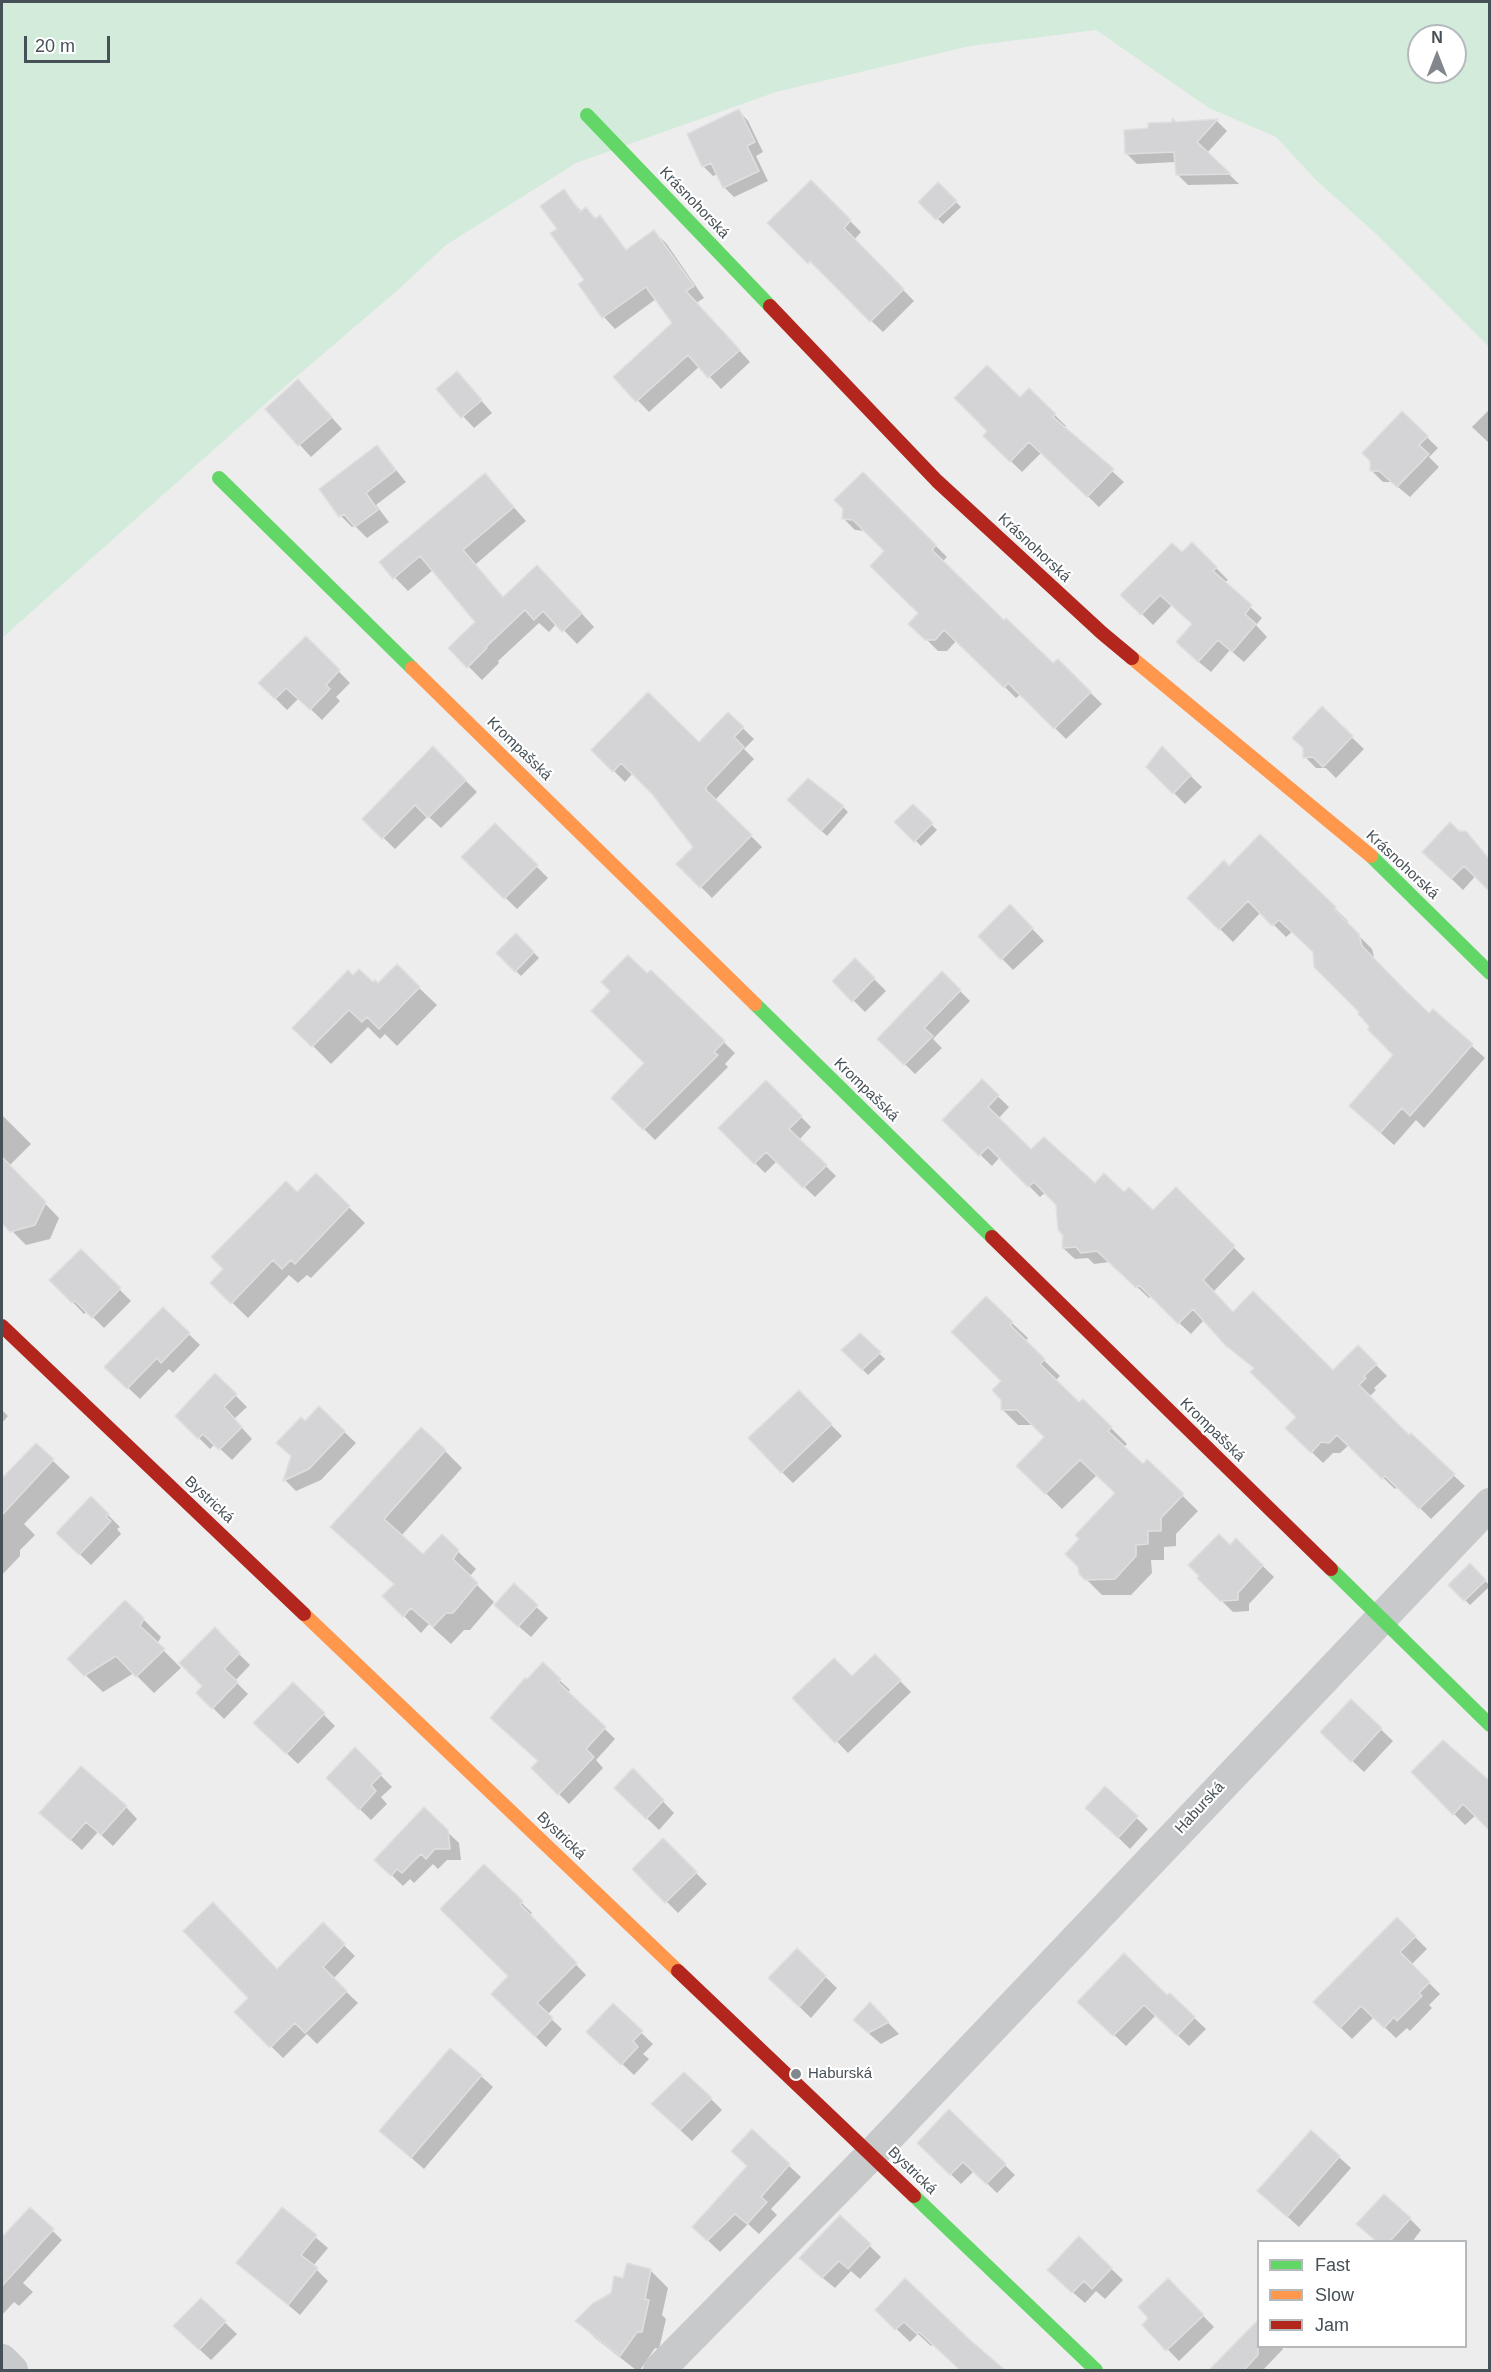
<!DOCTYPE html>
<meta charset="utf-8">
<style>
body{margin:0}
#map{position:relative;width:1491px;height:2372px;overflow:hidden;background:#eeeded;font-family:Helvetica,sans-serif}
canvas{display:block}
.frame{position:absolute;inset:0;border:3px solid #465057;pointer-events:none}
.legend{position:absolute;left:1257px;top:2240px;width:210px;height:108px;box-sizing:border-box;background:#fff;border:2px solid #b5b9bc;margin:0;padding:8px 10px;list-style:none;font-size:18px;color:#465057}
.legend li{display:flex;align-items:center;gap:12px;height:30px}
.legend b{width:30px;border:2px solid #b5b9bc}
.north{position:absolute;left:1407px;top:24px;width:60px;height:60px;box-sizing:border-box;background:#fff;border:2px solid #b5b9bc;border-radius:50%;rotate:0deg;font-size:16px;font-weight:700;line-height:24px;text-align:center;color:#465057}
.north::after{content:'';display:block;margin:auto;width:21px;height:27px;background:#81878c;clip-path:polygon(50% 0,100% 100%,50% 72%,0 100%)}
.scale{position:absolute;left:24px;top:36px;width:86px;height:27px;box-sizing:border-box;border:3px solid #465057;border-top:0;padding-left:8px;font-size:18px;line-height:21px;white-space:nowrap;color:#465057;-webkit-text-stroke:4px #fff;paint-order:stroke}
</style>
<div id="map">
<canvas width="1491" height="2372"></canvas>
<div class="frame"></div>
<ul class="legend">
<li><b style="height:8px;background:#63d668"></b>Fast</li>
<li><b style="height:8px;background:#ff974d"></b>Slow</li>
<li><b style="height:8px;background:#b3261e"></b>Jam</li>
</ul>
<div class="north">N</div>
<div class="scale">20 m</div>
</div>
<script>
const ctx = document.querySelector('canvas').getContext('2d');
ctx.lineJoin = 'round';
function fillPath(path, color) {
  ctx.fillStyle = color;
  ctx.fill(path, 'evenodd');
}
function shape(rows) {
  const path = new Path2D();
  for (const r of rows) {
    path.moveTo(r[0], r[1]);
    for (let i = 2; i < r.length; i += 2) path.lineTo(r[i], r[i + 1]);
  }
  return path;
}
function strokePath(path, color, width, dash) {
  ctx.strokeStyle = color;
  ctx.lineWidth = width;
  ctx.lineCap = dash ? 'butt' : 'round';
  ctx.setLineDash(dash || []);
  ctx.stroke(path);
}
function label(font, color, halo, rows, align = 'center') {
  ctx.font = font + ' Helvetica,sans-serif';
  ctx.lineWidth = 4.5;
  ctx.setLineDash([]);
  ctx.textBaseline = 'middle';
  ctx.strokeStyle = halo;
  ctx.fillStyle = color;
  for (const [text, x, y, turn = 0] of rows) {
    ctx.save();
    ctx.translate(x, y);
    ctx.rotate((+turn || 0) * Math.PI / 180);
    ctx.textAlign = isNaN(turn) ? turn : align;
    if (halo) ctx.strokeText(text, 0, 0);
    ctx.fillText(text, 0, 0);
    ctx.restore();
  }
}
fillPath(shape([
 [2,2,1489,2,1489,347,1374,232,1317,181,1276,137,1209,108,1096,30,970,46,776,92,576,163,446,245,399,289,282,389,2,638],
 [1419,36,1455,36,1455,72,1419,72]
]), '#d3ebda');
fillPath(shape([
 [739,111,748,121,763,152,756,156,768,181,734,197,724,187,718,174,713,176,704,167,689,135],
 [1217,121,1227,131,1207,153,1239,184,1188,185,1177,174,1176,162,1137,164,1126,153,1150,130,1175,123],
 [811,182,861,232,854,240,914,301,883,332,769,223],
 [938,184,961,207,943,224,920,202],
 [564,191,582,212,586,209,597,219,600,217,627,251,654,232,666,243,704,298,696,303,750,362,721,389,700,366,649,412,615,377,674,324,656,299,615,329,604,317,580,284,586,280,559,229],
 [468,385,492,413,474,428,438,389],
 [1029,390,1066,426,1064,428,1124,482,1099,507,1042,452,1022,472,985,436],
 [309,392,342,429,311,457,267,409],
 [1490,409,1490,444,1472,427],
 [1402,413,1438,448,1429,457,1439,467,1410,497,1392,482,1383,482,1371,470],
 [377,447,406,482,376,505,389,522,367,538,355,526,352,527,341,516],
 [863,474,947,557,942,562,1004,622,1053,665,1058,661,1102,704,1066,739,1021,694,1016,698,957,640,947,651,938,651,911,624,920,613,886,551,866,531,855,530,844,519],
 [485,475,526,521,475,565,504,598,551,580,594,627,577,644,557,623,549,632,539,623,498,661,499,663,482,680,450,648,477,622,433,570,408,591,381,563],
 [1192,544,1228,580,1224,583,1262,618,1256,625,1267,637,1244,662,1230,650,1211,672,1189,654,1193,625,1172,605,1153,625,1123,595,1182,555],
 [306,638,350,683,336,697,340,701,322,720,299,698,287,710,260,683],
 [1322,709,1364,749,1336,778,1326,768,1316,768,1305,757],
 [728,714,754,739,744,749,754,759,716,799,717,802,762,847,712,898,678,864,695,847,653,793,633,773,625,782,593,750,699,744],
 [433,748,477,792,441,828,428,816,395,849,364,819],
 [1162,748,1202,787,1185,804,1148,767],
 [789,800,843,807,848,812,827,836],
 [913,806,937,830,921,846,897,822],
 [495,825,548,878,517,909,464,857],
 [1260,836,1348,921,1346,923,1372,949,1375,961,1429,1016,1433,1011,1485,1058,1424,1128,1416,1120,1394,1145,1364,1118,1395,1055,1315,952,1293,931,1286,937,1261,912,1233,942,1189,898,1230,868],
 [1424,852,1490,860,1463,890],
 [1010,906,1044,941,1013,970,980,936],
 [516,935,539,958,521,976,498,953],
 [855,960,886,991,865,1012,834,981],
 [397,967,437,1005,397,1046,385,1034,380,1039,368,1027,331,1064,295,1028,353,977,378,986],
 [651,972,735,1053,725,1064,728,1067,655,1140,613,1098,646,1063,647,976],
 [942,973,970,1001,933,1039,942,1048,915,1074,879,1039],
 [982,1081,1009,1107,998,1119,1031,1151,1095,1185,1124,1194,1153,1212,1176,1189,1245,1259,1213,1292,1234,1314,1333,1372,1358,1347,1387,1376,1374,1388,1376,1390,1369,1397,1465,1486,1431,1519,1398,1486,1395,1489,1349,1445,1340,1453,1333,1453,1323,1463,1287,1428,1298,1417,1255,1369,1239,1356,1204,1320,1191,1334,1151,1296,1149,1298,1110,1262,1094,1264,1088,1258,1075,1259,1063,1248,1065,1235,1058,1204,1046,1192,1040,1197,1000,1157,992,1166,944,1120],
 [766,1082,811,1127,799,1140,836,1176,815,1197,777,1161,765,1173,720,1128],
 [2,1115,31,1144,9,1166,59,1218,50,1239,26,1245,2,1221],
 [316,1175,365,1223,311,1278,307,1275,298,1283,289,1275,248,1318,212,1283],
 [81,1251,131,1301,104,1328,87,1311,84,1314,52,1280],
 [163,1309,200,1345,173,1373,169,1369,140,1399,106,1367],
 [1012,1323,1028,1338,1025,1342,1060,1376,1055,1381,1079,1404,1111,1428,1127,1444,1123,1448,1143,1466,1147,1461,1198,1511,1176,1534,1176,1546,1164,1547,1164,1560,1151,1560,1152,1573,1131,1595,1102,1595,1080,1573,1081,1539,1117,1493,1097,1475,1062,1509,1018,1466,1046,1437,1034,1425,1018,1425,1002,1409,1003,1381,953,1332],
 [860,1335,885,1359,868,1375,843,1350],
 [215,1375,247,1407,234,1419,252,1439,232,1460,215,1444,210,1449,177,1416],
 [799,1392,842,1436,793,1483,782,1472],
 [319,1408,356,1443,321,1480,296,1491,285,1480,305,1423],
 [2,1410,8,1416,2,1423],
 [36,1445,70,1477,24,1524,35,1535,20,1550,20,1556,2,1575,2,1480],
 [445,1451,462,1468,401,1536,423,1556,442,1536,476,1569,469,1577,494,1602,470,1630,464,1630,451,1644,429,1624,421,1633,384,1596,395,1585,332,1527],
 [91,1498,120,1527,117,1529,121,1534,91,1565,58,1533],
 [1236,1540,1274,1577,1249,1604,1249,1611,1233,1612,1199,1578],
 [1470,1565,1490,1586,1470,1605,1450,1585],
 [514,1586,548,1618,531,1637,508,1617],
 [126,1602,161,1637,157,1644,181,1668,154,1693,134,1673,103,1692,69,1659],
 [215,1630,250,1665,235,1681,248,1694,224,1719,198,1693,205,1686],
 [875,1656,911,1692,848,1753,795,1698,852,1678],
 [543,1665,570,1690,568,1693,615,1739,596,1760,603,1768,569,1804,533,1768,540,1761,528,1682],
 [293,1684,335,1726,298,1764,255,1723],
 [1352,1702,1393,1741,1364,1772,1322,1732],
 [355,1749,392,1787,381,1797,387,1804,371,1820,328,1778],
 [633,1770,674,1813,659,1830,616,1788],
 [1413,1772,1490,1783,1476,1815,1465,1825],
 [1105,1788,1148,1829,1130,1849,1099,1819],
 [126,1807,137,1819,113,1846,98,1832,82,1850,53,1824],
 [424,1810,459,1843,461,1860,447,1860,438,1869,433,1864,414,1883,410,1879,403,1886,376,1860],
 [663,1840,707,1884,678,1913,634,1869],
 [484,1866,532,1913,529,1916,586,1975,547,2015,562,2029,546,2047,493,1994,510,1976],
 [1397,1919,1427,1949,1411,1965,1440,1994,1429,2005,1432,2008,1410,2031,1407,2028,1396,2038,1374,2017,1352,2039,1315,2002],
 [323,1925,355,1956,333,1979,358,2003,317,2044,307,2034,283,2058,236,2012],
 [797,1950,837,1988,811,2018,781,1989],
 [1170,1995,1206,2029,1189,2046,1156,2015,1126,2046,1079,2002,1167,1998],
 [870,2004,899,2034,881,2044,866,2031],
 [613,2006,653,2044,643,2054,649,2059,634,2075,600,2043],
 [481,2076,493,2087,424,2169,381,2131],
 [711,2099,722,2110,692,2141,665,2116],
 [949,2111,1015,2175,997,2193,974,2171,961,2184,919,2143],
 [752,2132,801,2177,771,2209,777,2215,759,2234,748,2224,720,2252,694,2227,749,2167],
 [1311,2132,1351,2168,1299,2227,1271,2202],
 [30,2209,62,2240,23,2283,33,2292,19,2306,14,2302,2,2315,2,2238],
 [282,2209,328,2248,313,2266,328,2281,300,2315,238,2263],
 [840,2217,881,2257,860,2279,851,2271,835,2288,813,2270],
 [1410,2219,1421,2230,1412,2242,1377,2242,1359,2224],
 [1079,2238,1123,2280,1105,2299,1096,2291,1085,2303,1060,2281],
 [650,2270,668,2288,662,2315,666,2319,659,2349,655,2348,640,2370,636,2370,595,2338,577,2321,612,2294,624,2279],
 [1168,2280,1214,2327,1179,2361,1144,2325,1150,2318],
 [201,2300,237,2334,211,2360,187,2338],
 [877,2310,968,2340,1003,2370,961,2370,933,2344,931,2346,918,2334,910,2342],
 [1257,2323,1258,2346,1281,2346,1283,2349,1263,2370,1211,2370]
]), '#0003');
const building = shape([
 [739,109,755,142,747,146,759,171,723,188,711,163,702,167,687,134,739,109],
 [1172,118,1176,122,1218,119,1197,142,1231,174,1176,175,1174,152,1125,154,1124,130,1148,128,1148,123,1172,122,1172,118],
 [811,180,851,220,844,228,904,289,870,322,810,261,808,264,767,223,811,180],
 [938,182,957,201,936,220,918,202,938,182],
 [564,189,580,212,586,207,595,219,600,215,626,250,654,230,694,286,686,291,740,350,708,378,688,355,636,402,613,377,672,323,646,287,602,318,578,284,584,280,550,233,557,229,540,206,564,189],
 [987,365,1020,397,1029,388,1056,414,1053,417,1114,469,1087,497,1029,442,1010,462,983,436,987,431,954,398,987,365],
 [457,371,482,400,461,418,436,389,457,371],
 [298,379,332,417,298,446,265,409,298,379],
 [1402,411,1428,436,1419,445,1429,454,1397,487,1379,471,1370,471,1370,461,1362,453,1402,411],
 [377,445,396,470,366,493,378,510,355,527,344,514,339,517,319,489,377,445],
 [863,472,936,545,932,550,1004,620,1006,618,1053,663,1058,659,1091,692,1054,729,1008,683,1004,688,944,630,935,640,925,640,908,624,918,613,870,566,884,551,853,520,842,519,843,509,834,500,863,472],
 [485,473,514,507,463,550,503,597,537,565,582,613,562,632,543,611,534,620,525,610,486,647,487,648,467,668,448,648,475,622,420,556,393,579,379,562,485,473],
 [1192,542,1217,567,1213,571,1252,605,1245,614,1256,624,1232,652,1218,640,1198,662,1176,642,1192,624,1160,595,1141,615,1120,595,1172,543,1182,552,1192,542],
 [306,636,340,670,326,685,330,689,310,710,286,688,275,699,258,683,306,636],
 [648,692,699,742,728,712,744,727,734,737,744,747,706,787,706,790,752,835,700,888,676,864,693,847,652,794,621,763,613,772,591,750,648,692],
 [1322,706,1353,736,1323,767,1313,757,1303,758,1303,748,1292,738,1322,706],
 [433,746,466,780,428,818,415,805,382,839,362,819,433,746],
 [1162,746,1191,775,1173,794,1146,767,1162,746],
 [808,778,844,806,821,831,787,800,808,778],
 [913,804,933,823,914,842,894,822,913,804],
 [1450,822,1459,831,1466,831,1490,860,1490,892,1464,866,1451,879,1422,852,1450,822],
 [495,823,538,865,504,899,461,857,495,823],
 [1260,834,1336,907,1334,909,1359,934,1362,946,1404,989,1429,1013,1433,1009,1473,1044,1410,1116,1402,1108,1380,1133,1349,1106,1393,1055,1368,1030,1369,1026,1358,1014,1359,1012,1314,967,1313,952,1279,920,1272,926,1248,901,1219,930,1187,898,1224,860,1229,866,1260,834],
 [1010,904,1033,928,1001,960,978,936,1010,904],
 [516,933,534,952,515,972,496,953,516,933],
 [628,955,647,973,651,970,725,1041,714,1052,718,1055,643,1130,611,1098,644,1063,591,1011,610,991,601,982,628,955],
 [855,958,875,978,852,1002,832,981,855,958],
 [397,964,420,987,379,1029,367,1017,362,1022,349,1010,312,1047,292,1028,348,970,353,975,359,969,373,982,375,980,378,983,397,964],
 [942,971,961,990,924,1028,933,1036,904,1065,877,1039,942,971],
 [982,1079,999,1095,988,1107,1031,1149,1044,1137,1095,1183,1104,1173,1124,1192,1129,1187,1153,1210,1176,1187,1235,1246,1203,1280,1233,1312,1253,1291,1333,1370,1358,1345,1377,1364,1364,1376,1366,1378,1359,1385,1409,1435,1411,1433,1455,1474,1419,1509,1385,1476,1382,1479,1337,1435,1329,1443,1321,1442,1311,1453,1285,1428,1296,1417,1250,1372,1254,1368,1225,1345,1193,1309,1178,1324,1139,1285,1136,1288,1097,1251,1081,1253,1076,1247,1062,1248,1063,1235,1058,1230,1056,1205,1034,1182,1028,1187,988,1147,979,1156,942,1120,982,1079],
 [766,1080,802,1116,789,1129,827,1165,803,1188,766,1152,754,1164,718,1128,766,1080],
 [2,1157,46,1202,35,1225,10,1232,2,1223,2,1157],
 [316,1173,350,1206,295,1264,291,1260,282,1269,273,1260,231,1304,210,1283,223,1269,211,1257,286,1181,297,1192,316,1173],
 [81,1249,121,1288,92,1318,75,1301,72,1303,49,1280,81,1249],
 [986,1296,1013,1322,1010,1325,1045,1359,1040,1364,1079,1402,1083,1399,1112,1427,1108,1431,1143,1464,1147,1459,1184,1494,1161,1518,1161,1531,1148,1531,1148,1544,1136,1545,1136,1556,1115,1579,1085,1580,1079,1574,1078,1567,1065,1554,1079,1539,1075,1535,1115,1493,1080,1460,1045,1494,1016,1466,1044,1437,1017,1410,1001,1410,1001,1400,992,1390,1001,1381,951,1332,986,1296],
 [163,1307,190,1333,161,1363,157,1358,127,1389,104,1367,163,1307],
 [860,1333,881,1352,862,1370,841,1350,860,1333],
 [215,1373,237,1394,224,1407,242,1427,219,1450,203,1434,198,1439,175,1416,215,1373],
 [799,1390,832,1424,781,1473,748,1438,799,1390],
 [319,1406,345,1431,309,1469,283,1481,291,1456,276,1443,301,1417,305,1421,319,1406],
 [421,1427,446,1450,384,1519,423,1554,442,1534,459,1550,453,1559,478,1583,453,1613,446,1613,433,1627,411,1608,403,1617,382,1596,394,1584,330,1527,421,1427],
 [36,1443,54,1459,2,1515,2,1478,36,1443],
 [91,1496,109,1514,106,1517,111,1521,79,1555,56,1533,91,1496],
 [1219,1534,1230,1545,1236,1538,1263,1565,1238,1593,1238,1600,1220,1601,1197,1578,1199,1576,1188,1565,1219,1534],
 [1470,1563,1486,1580,1464,1601,1448,1585,1470,1563],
 [514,1583,538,1605,518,1627,494,1605,514,1583],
 [125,1600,144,1618,140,1626,165,1649,136,1677,116,1656,84,1676,67,1659,125,1600],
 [215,1627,240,1653,224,1669,238,1682,212,1709,196,1693,202,1686,179,1663,215,1627],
 [875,1654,901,1680,835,1743,792,1698,834,1658,852,1676,875,1654],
 [543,1662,561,1679,558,1682,606,1727,586,1749,594,1757,558,1795,531,1768,538,1761,490,1718,525,1678,527,1679,543,1662],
 [293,1682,325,1713,286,1754,253,1723,293,1682],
 [1351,1699,1382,1728,1351,1762,1320,1732,1351,1699],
 [1443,1740,1490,1781,1490,1831,1463,1804,1453,1815,1411,1772,1443,1740],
 [355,1747,382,1774,371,1785,376,1791,359,1810,326,1778,355,1747],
 [81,1766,127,1806,101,1835,86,1822,70,1840,39,1813,81,1766],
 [633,1768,664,1800,646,1819,614,1788,633,1768],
 [1105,1786,1138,1816,1118,1838,1085,1808,1105,1786],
 [424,1807,448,1830,450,1849,435,1849,426,1859,421,1854,402,1873,397,1869,391,1876,374,1860,424,1807],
 [663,1838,697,1872,665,1903,632,1869,663,1838],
 [484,1864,523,1901,520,1904,577,1963,537,2003,553,2018,535,2037,491,1994,508,1976,440,1909,484,1864],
 [213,1902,277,1969,323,1922,345,1944,323,1967,347,1991,305,2033,295,2023,270,2048,234,2012,248,1998,183,1931,213,1902],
 [1397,1917,1416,1936,1400,1952,1430,1982,1419,1993,1422,1996,1397,2021,1394,2017,1384,2028,1361,2006,1340,2028,1313,2002,1397,1917],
 [797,1948,826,1976,799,2007,768,1978,797,1948],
 [1124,1953,1167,1995,1170,1993,1195,2017,1177,2036,1144,2005,1113,2036,1077,2002,1124,1953],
 [870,2002,889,2022,868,2033,853,2020,870,2002],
 [613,2003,643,2031,633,2041,638,2047,621,2065,586,2032,613,2003],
 [450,2048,482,2075,411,2158,379,2131,450,2048],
 [684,2072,712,2098,680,2130,651,2104,684,2072],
 [949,2109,1006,2164,986,2184,963,2162,950,2175,917,2143,949,2109],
 [752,2129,790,2164,761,2197,767,2202,747,2224,735,2214,707,2241,692,2227,747,2166,731,2151,752,2129],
 [1311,2130,1340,2156,1287,2217,1257,2191,1311,2130],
 [1384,2194,1411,2218,1390,2241,1376,2241,1356,2224,1384,2194],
 [30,2207,54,2229,2,2286,2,2237,30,2207],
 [282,2207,317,2235,301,2255,318,2268,288,2305,236,2263,282,2207],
 [840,2215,871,2244,848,2269,839,2261,822,2278,799,2258,840,2215],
 [1079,2236,1112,2268,1092,2289,1084,2281,1072,2293,1047,2270,1079,2236],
 [627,2263,651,2269,645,2299,649,2300,642,2332,637,2332,620,2356,575,2321,592,2304,611,2293,614,2276,623,2278,627,2263],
 [905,2278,969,2339,1005,2370,960,2370,919,2332,917,2334,904,2322,895,2330,875,2310,905,2278],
 [1168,2278,1204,2315,1166,2351,1142,2325,1148,2318,1138,2307,1168,2278],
 [201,2298,226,2321,199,2350,173,2326,201,2298],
 [1258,2320,1258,2355,1244,2370,1209,2370,1258,2320]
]);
fillPath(building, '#d4d4d6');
strokePath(building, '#dfdfe0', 1.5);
strokePath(shape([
 [2,2360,12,2370],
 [659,2370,871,2155,1490,1504]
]), '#c7c9cb', 32);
strokePath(shape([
 [587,115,770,306],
 [219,478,412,668],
 [1371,856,1490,973],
 [755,1004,992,1237],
 [1331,1569,1490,1725],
 [914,2196,1096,2370]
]), '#63d668', 14);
strokePath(shape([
 [1132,658,1371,856],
 [412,668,755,1004],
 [304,1614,678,1971]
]), '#ff974d', 14);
strokePath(shape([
 [770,306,937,481,1102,633,1132,658],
 [992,1237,1331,1569],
 [2,1326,304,1614],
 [678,1971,914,2196]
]), '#b3261e', 14);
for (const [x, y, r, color] of [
 [796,2074,6,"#81878c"]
]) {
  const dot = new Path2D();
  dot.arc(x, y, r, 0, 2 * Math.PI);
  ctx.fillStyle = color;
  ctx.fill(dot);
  strokePath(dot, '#fff', 2);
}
label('15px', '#465057', '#fff', [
 ["Krásnohorská",694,203,46],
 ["Krásnohorská",1034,548,43],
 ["Krompašská",519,749,44],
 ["Krásnohorská",1402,865,43],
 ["Krompašská",866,1090,44],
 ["Krompašská",1212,1430,44],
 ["Bystrická",209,1500,43],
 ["Haburská",1200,1808,-47],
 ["Bystrická",561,1836,44],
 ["Bystrická",912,2171,44]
]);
label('15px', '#465057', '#fff', [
 ["Haburská",808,2074]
], 'left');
</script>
